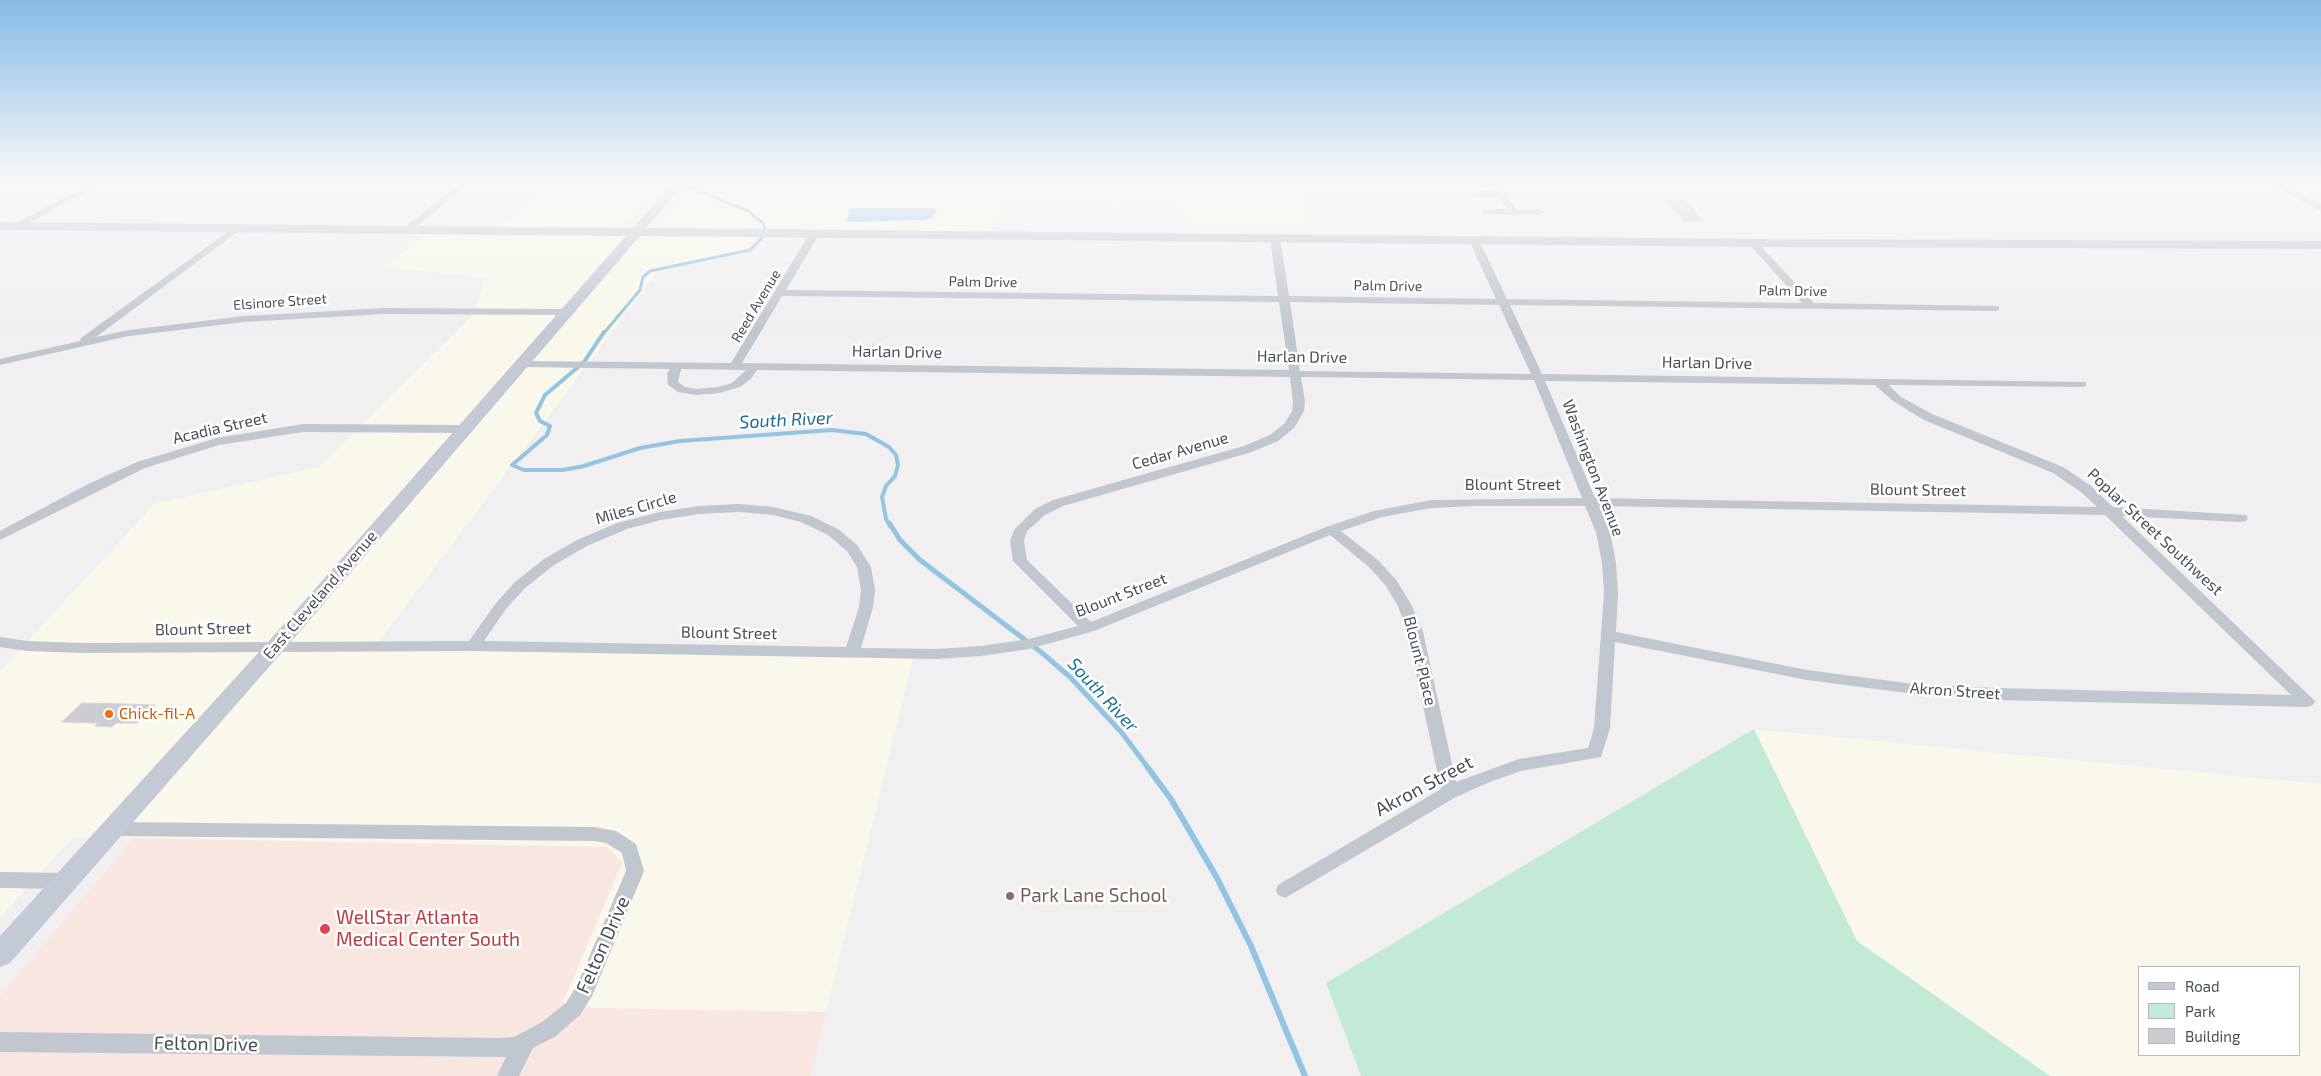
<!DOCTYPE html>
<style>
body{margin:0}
#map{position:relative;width:2321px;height:1076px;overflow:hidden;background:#f1efef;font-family:"Exo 2",sans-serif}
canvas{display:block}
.legend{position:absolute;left:2138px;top:966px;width:162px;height:90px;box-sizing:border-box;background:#fff;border:1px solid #b6b9bd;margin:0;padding:6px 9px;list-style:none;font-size:15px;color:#494f5a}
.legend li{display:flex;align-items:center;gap:10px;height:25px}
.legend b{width:25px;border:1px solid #b6b9bd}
</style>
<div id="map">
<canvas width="2321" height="1076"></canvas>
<ul class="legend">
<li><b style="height:6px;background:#c3c9d5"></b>Road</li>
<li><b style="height:14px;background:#c2ead7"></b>Park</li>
<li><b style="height:14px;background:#cccdd3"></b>Building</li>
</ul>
</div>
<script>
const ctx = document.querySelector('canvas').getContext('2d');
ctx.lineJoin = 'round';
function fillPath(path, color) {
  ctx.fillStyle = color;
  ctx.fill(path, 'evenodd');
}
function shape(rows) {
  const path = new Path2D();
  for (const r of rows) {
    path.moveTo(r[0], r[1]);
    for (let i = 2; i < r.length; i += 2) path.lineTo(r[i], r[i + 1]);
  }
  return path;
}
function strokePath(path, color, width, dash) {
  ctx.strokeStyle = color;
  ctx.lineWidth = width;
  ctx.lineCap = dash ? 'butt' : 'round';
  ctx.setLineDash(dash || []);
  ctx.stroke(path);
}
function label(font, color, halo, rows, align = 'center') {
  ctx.font = font + ' "Exo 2",sans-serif';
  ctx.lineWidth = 5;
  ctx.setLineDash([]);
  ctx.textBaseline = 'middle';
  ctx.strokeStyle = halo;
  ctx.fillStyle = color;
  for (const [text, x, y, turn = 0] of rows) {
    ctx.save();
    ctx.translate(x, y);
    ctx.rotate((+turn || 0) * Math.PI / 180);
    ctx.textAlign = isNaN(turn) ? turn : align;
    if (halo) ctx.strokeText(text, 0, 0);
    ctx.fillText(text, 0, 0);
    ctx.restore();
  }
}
fillPath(shape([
 [550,181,664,181,622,227,500,227],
 [696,181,1289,181,1303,201,1306,228,1187,225,1177,205,1003,204,991,232,659,227,658,223],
 [427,233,756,235,744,254,661,267,372,651,915,651,826,1012,594,1008,563,1002,622,863,607,847,73,837,0,918,0,671,154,504,319,467,473,315,485,278,386,267],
 [1754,729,2321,784,2321,1076,2050,1076,1857,941],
 [2140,967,2300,967,2300,1055,2140,1055]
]), '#faf8ea');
fillPath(shape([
 [134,838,608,847,622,863,563,1002,594,1008,826,1012,811,1076,0,1076,0,996]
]), '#f8e7e1');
fillPath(shape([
 [1754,729,1857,941,2050,1076,1361,1076,1326,983]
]), '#c2ead7');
fillPath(shape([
 [855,208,934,208,937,210,932,218,924,220,846,222,850,209]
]), '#93c5e2');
strokePath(shape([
 [604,333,640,290,643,277,650,271,750,250,766,234,763,223,748,211,674,181]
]), '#93c5e2', 3);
strokePath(shape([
 [604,332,584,362,545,395,536,413,540,421,550,426,547,435,512,465,524,470,563,470,584,466,640,448,680,441,832,430,866,434,889,447,896,455,898,465,895,476,886,486,882,497,886,519,890,526]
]), '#93c5e2', 4);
strokePath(shape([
 [890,524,900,540,920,560,1041,652,1070,677,1122,733,1149,769]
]), '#93c5e2', 5);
strokePath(shape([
 [1148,768,1171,799,1217,878,1251,946,1305,1076]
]), '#93c5e2', 6);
const building = shape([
 [1684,199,1704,221,1684,221,1665,200,1684,199],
 [82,703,125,704,155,705,137,723,116,723,112,727,95,726,98,723,62,722,82,703]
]);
fillPath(building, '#cccdd3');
strokePath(building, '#d3d4d9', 1);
fillPath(shape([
 [96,181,106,181,19,228,11,226,96,181],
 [463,181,472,181,411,231,405,231,405,227,463,181],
 [1490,181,1498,181,1516,209,1541,209,1545,212,1541,215,1483,214,1483,210,1486,209,1507,209,1499,197,1476,197,1472,194,1476,191,1496,191,1490,181],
 [2265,181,2275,181,2321,204,2321,211,2265,181],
 [237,225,242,228,240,230,96,337,129,330,244,316,384,308,566,309,571,312,566,315,384,314,244,322,129,336,0,365,0,359,80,341,81,338,237,225],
 [815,230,820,233,786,290,1278,296,1270,238,1275,235,1280,238,1289,296,1496,299,1469,240,1474,237,1479,240,1507,299,1802,303,1750,245,1750,241,1753,240,1756,241,1814,303,1999,306,1999,310,1995,311,1510,305,1542,374,2086,382,2086,386,2082,387,1889,385,1901,397,1932,414,2063,467,2091,486,2113,507,2246,515,2248,518,2246,521,2241,522,2122,516,2315,701,2313,705,2307,707,1996,700,1914,694,1807,680,1615,642,1610,728,1601,757,1521,771,1490,782,1456,797,1285,898,1278,895,1276,890,1278,885,1441,789,1407,632,1398,606,1386,586,1369,567,1330,535,1094,631,1029,649,981,656,937,659,473,651,82,653,27,651,0,647,0,637,27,641,82,643,469,641,496,603,515,582,544,559,577,540,617,523,660,512,699,506,739,504,773,507,811,516,838,529,857,545,871,567,875,590,873,607,861,648,937,649,981,646,1029,639,1078,626,1013,561,1010,541,1014,530,1035,509,1053,500,1244,446,1270,435,1285,423,1292,411,1293,401,1290,377,757,370,751,379,740,387,719,393,696,395,678,392,668,385,667,373,670,369,522,367,516,364,522,361,731,363,810,233,815,230],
 [782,296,1279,302,1289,370,742,363,782,296],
 [1290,302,1499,305,1531,374,1300,371,1290,302],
 [681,369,746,370,732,383,718,387,696,389,685,387,678,382,681,369],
 [1301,377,1534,380,1582,498,1432,500,1374,511,1326,527,1091,622,1027,560,1024,541,1027,531,1045,515,1063,506,1252,452,1278,441,1294,428,1304,411,1305,401,1301,377],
 [1545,381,1875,385,1893,401,1924,420,2053,473,2081,492,2097,507,1595,498,1545,381],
 [1473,506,1585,506,1596,532,1602,563,1604,593,1594,728,1588,748,1519,759,1456,782,1423,632,1412,606,1397,581,1379,561,1341,531,1382,517,1432,508,1473,506],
 [1599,506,2105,515,2291,695,1996,688,1914,684,1807,670,1616,632,1618,593,1616,563,1610,532,1599,506],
 [739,512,773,515,801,522,828,535,847,551,857,567,861,590,859,607,846,647,484,641,506,609,525,588,554,565,587,546,627,529,661,520,699,514,739,512],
 [303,424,465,425,471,429,465,433,303,432,219,445,145,468,0,540,0,531,88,484,137,462,217,438,303,424],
 [112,822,594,827,616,831,636,844,644,871,592,996,580,1015,556,1036,533,1048,519,1076,497,1076,506,1057,0,1052,0,1032,499,1038,514,1037,542,1022,566,1003,577,985,626,871,622,853,606,843,594,841,112,836,106,834,103,829,106,824,112,822],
 [0,872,66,873,73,876,75,881,73,886,66,889,0,888,0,872]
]), '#c1c7cf');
fillPath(shape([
 [675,181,687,181,646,228,1753,239,2321,241,2321,249,1753,247,640,236,283,651,10,963,0,967,0,936,269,641,626,236,0,230,0,222,633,228,675,181]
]), '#c3c9d5');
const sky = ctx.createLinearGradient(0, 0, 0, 331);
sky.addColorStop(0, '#86bbe6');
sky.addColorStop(0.55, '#f9f8f8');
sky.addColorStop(1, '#f9f8f800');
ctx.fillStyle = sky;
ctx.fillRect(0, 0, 2321, 331);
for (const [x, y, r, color] of [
 [109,714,5,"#e8710a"],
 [1010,896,5,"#8d6e63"],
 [325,929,6,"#e0444e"]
]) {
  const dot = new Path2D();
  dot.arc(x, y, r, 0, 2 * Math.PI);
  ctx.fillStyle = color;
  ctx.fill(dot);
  strokePath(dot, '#fff', 2);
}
label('14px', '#494f5a', '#fff', [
 ["Palm Drive",983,282,1],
 ["Palm Drive",1388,286,1],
 ["Palm Drive",1793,291,1],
 ["Elsinore Street",280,302,-4],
 ["Reed Avenue",756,306,-59]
]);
label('16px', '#494f5a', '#fff', [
 ["Harlan Drive",897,352,1],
 ["Harlan Drive",1302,357,1],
 ["Harlan Drive",1707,363,1],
 ["Acadia Street",220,428,-13],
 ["Cedar Avenue",1180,451,-16],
 ["Washington Avenue",1593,468,69],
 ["Blount Street",1513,485],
 ["Blount Street",1918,490,1],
 ["Miles Circle",636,508,-16],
 ["Poplar Street Southwest",2155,532,43],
 ["East Cleveland Avenue",320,595,-49],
 ["Blount Street",1121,595,-21],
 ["Blount Street",203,629,-1],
 ["Blount Street",729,633,1],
 ["Blount Place",1420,661,76],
 ["Akron Street",1955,691,4]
]);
label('16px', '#c56008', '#fff', [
 ["Chick-fil-A",119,714]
], 'left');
label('italic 18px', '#1c6c99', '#fff', [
 ["South River",786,420,-3],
 ["South River",1103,695,47]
]);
label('19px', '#494f5a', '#fff', [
 ["Akron Street",1424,786,-28],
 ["Felton Drive",603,945,-66],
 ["Felton Drive",206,1044,1]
]);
label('19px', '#785e54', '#fff', [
 ["Park Lane School",1020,896]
], 'left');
label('19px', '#be3a42', '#fff', [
 ["WellStar Atlanta",336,918],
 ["Medical Center South",336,940]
], 'left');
</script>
